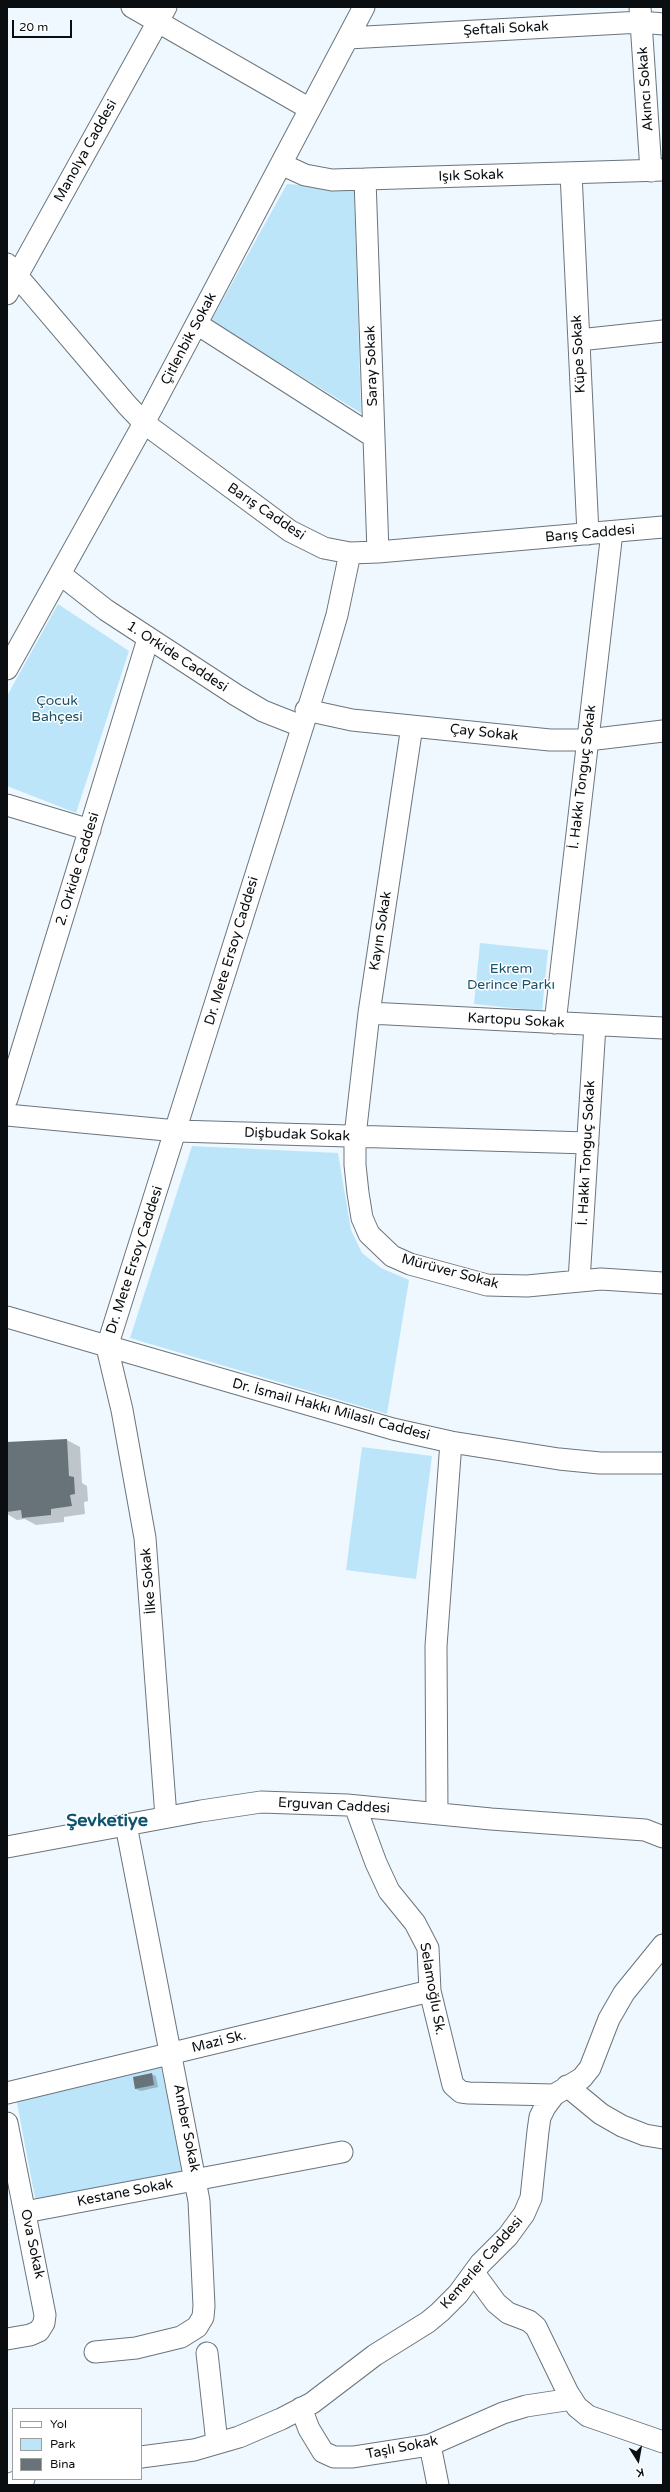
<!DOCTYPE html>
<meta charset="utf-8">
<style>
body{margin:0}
#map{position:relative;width:670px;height:2492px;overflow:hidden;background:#eef8fe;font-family:"Varela Round",sans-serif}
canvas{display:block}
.frame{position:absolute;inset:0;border:8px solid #0a0e10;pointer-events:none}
.legend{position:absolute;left:12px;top:2408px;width:130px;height:72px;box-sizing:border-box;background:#fff;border:1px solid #9d9f9f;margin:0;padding:5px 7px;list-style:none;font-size:12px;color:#0a0e10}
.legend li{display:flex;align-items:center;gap:8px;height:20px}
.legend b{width:20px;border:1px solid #9d9f9f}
.north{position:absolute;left:618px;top:2440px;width:40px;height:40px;-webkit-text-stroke:3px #fff;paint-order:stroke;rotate:169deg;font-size:11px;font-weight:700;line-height:16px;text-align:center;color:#0a0e10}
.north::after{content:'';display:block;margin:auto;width:14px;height:18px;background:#0a0e10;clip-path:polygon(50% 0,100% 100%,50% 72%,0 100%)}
.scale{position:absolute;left:12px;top:20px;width:60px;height:18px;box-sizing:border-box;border:2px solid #0a0e10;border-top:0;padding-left:5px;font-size:12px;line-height:14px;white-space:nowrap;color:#0a0e10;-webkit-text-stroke:3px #fff;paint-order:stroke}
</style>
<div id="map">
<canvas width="670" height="2492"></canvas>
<div class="frame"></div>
<ul class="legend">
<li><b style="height:5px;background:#fff"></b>Yol</li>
<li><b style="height:11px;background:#bde5fa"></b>Park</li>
<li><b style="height:11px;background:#687379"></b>Bina</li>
</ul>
<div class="north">K</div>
<div class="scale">20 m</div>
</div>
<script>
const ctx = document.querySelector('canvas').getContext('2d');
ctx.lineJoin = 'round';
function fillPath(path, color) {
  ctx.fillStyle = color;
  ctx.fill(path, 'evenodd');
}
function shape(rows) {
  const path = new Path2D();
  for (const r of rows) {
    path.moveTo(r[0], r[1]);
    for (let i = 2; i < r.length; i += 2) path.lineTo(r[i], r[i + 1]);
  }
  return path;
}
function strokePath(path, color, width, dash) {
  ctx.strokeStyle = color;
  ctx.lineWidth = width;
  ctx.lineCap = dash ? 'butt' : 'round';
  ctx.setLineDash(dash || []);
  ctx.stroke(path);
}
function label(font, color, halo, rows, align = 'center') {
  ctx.font = font + ' "Varela Round",sans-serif';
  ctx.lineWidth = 3;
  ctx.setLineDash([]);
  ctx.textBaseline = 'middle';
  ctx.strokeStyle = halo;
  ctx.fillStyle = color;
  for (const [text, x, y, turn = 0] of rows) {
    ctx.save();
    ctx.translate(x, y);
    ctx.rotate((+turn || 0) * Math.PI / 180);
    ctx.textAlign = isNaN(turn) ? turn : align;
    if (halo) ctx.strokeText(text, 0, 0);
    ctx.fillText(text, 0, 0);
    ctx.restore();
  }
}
fillPath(shape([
 [287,184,354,189,361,413,211,321],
 [58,604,129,651,76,813,7,786,7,696],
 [480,943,548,950,542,1011,474,1004],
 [192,1146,338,1153,351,1230,362,1253,381,1268,409,1280,387,1414,130,1338],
 [362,1447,432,1456,416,1579,346,1570],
 [161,2066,183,2176,36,2203,16,2098]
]), '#bde5fa');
fillPath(shape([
 [67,1440,80,1447,82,1483,87,1486,88,1501,84,1502,85,1514,64,1517,64,1522,36,1525,25,1519,17,1520,7,1514,7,1443],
 [151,2074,156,2076,158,2087,141,2091,136,2089]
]), '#0003');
fillPath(shape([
 [67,1439,69,1476,74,1477,75,1494,70,1495,72,1506,51,1509,51,1515,22,1518,21,1510,7,1512,7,1442],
 [152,2073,154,2085,135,2089,133,2077]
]), '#687379');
const minor = shape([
 [132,7,310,109],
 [640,7,651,171],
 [348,38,641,22,663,24],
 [281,164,305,175,332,180,663,170],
 [571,173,588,534],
 [365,179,378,552],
 [7,264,127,405,144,423,290,531,324,548,350,553,378,552,663,527],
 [7,294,166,7],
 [197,324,374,437],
 [579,340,663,331],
 [60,574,106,610,236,695,263,711,301,726],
 [7,669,144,423,364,7],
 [306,710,352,720,550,740,588,740,663,731],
 [412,726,369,1013,355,1136,355,1165,358,1193,362,1218,369,1234,392,1256,410,1264,487,1285,527,1286,601,1279,663,1283],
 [7,805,90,830],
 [369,1013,663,1028],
 [555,1023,612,532],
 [7,1099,148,639],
 [7,1115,177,1131,588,1143],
 [579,1281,595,1025],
 [7,1317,393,1429,451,1442,559,1459,600,1463,663,1463],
 [355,1806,376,1863,389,1891,415,1923,428,1948,430,1991,453,2085,461,2092,469,2093,554,2095],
 [437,1813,436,1646,451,1442],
 [166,1817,145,1538,122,1410,107,1347,327,649,337,615,350,553],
 [7,1847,201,1811,261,1802,347,1805,491,1819,645,1830,663,1837],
 [567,2086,601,2114,622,2126,645,2135,663,2138],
 [7,2093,430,1991],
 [7,2123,45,2315,44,2323,39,2331,30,2335,7,2339],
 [25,2212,342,2152],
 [474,2273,496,2303,508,2313,529,2321,536,2327,568,2393,577,2407,588,2416,663,2442],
 [95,2352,136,2348,181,2337,197,2327,203,2317,204,2306,199,2201,126,1825],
 [207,2353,217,2443],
 [301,2408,309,2429,323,2452,334,2457,353,2457,430,2445,503,2413,526,2406,572,2399],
 [430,2445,438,2485],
 [141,2457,194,2450,239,2437,281,2419,312,2403,375,2355,428,2322,440,2312,458,2294,480,2264,508,2236,524,2214,531,2198,538,2131,540,2117,545,2107,554,2095,582,2078,590,2068,609,2019,624,1993,663,1945],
 [7,2485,24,2479]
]);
strokePath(minor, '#6b757c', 23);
strokePath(minor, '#fff', 21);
label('14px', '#0a0e10', '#fff', [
 ["Şeftali Sokak",506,29,-3],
 ["Akıncı Sokak",646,89,-94],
 ["Manolya Caddesi",86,151,-61],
 ["Işık Sokak",471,176,-2],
 ["Çitlenbik Sokak",189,339,-62],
 ["Küpe Sokak",579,354,-93],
 ["Saray Sokak",372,366,-92],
 ["Barış Caddesi",266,512,34],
 ["Barış Caddesi",590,534,-5],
 ["1. Orkide Caddesi",177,657,33],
 ["Çay Sokak",484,733,6],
 ["İ. Hakkı Tonguç Sokak",583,777,-83],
 ["2. Orkide Caddesi",78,869,-73],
 ["Kayın Sokak",381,931,-81],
 ["Dr. Mete Ersoy Caddesi",232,951,-73],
 ["Kartopu Sokak",516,1021,3],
 ["Dişbudak Sokak",297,1135,2],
 ["İ. Hakkı Tonguç Sokak",587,1153,-87],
 ["Dr. Mete Ersoy Caddesi",135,1260,-72],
 ["Mürüver Sokak",450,1272,15],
 ["Dr. İsmail Hakkı Milaslı Caddesi",331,1410,15],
 ["İlke Sokak",149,1581,-95],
 ["Erguvan Caddesi",334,1806,3],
 ["Selamoğlu Sk.",432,1989,80],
 ["Mazi Sk.",219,2042,-14],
 ["Amber Sokak",186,2128,79],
 ["Kestane Sokak",125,2193,-11],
 ["Ova Sokak",32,2244,78],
 ["Kemerler Caddesi",482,2263,-49],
 ["Taşlı Sokak",402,2448,-11]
]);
label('14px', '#19526b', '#fff', [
 ["Çocuk",57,701],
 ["Bahçesi",57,717],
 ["Ekrem",511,969],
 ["Derince Parkı",511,985]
]);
label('bold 18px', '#0c5370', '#fff', [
 ["Şevketiye",107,1821]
]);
</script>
